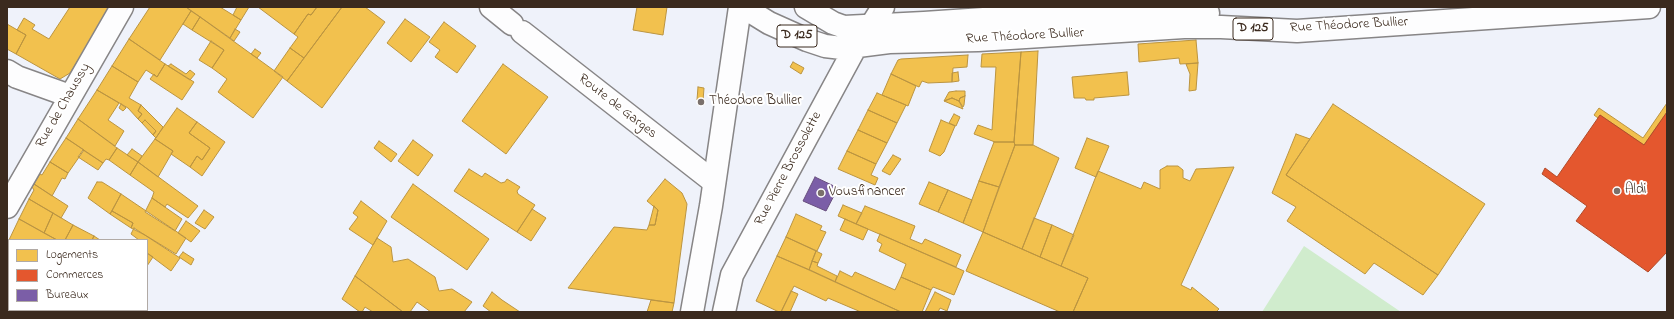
<!DOCTYPE html>
<meta charset="utf-8">
<style>
body{margin:0}
#map{position:relative;width:1674px;height:319px;overflow:hidden;background:#eff2fa;font-family:"Indie Flower",sans-serif}
canvas{display:block}
.frame{position:absolute;inset:0;border:8px solid #3b2a1e;pointer-events:none}
.legend{position:absolute;left:8px;top:239px;width:140px;height:72px;box-sizing:border-box;background:#fff;border:1px solid #b1aaa5;margin:0;padding:5px 7px;list-style:none;font-size:12px;color:#3b2a1e}
.legend li{display:flex;align-items:center;gap:8px;height:20px}
.legend b{width:20px;border:1px solid #b1aaa5}
</style>
<div id="map">
<canvas width="1674" height="319"></canvas>
<div class="frame"></div>
<ul class="legend">
<li><b style="height:11px;background:#f2c14e"></b>Logements</li>
<li><b style="height:11px;background:#e4572e"></b>Commerces</li>
<li><b style="height:11px;background:#7b5ea7"></b>Bureaux</li>
</ul>
</div>
<script>
const ctx = document.querySelector('canvas').getContext('2d');
ctx.lineJoin = 'round';
function fillPath(path, color) {
  ctx.fillStyle = color;
  ctx.fill(path, 'evenodd');
}
function shape(rows) {
  const path = new Path2D();
  for (const r of rows) {
    path.moveTo(r[0], r[1]);
    for (let i = 2; i < r.length; i += 2) path.lineTo(r[i], r[i + 1]);
  }
  return path;
}
function strokePath(path, color, width, dash) {
  ctx.strokeStyle = color;
  ctx.lineWidth = width;
  ctx.lineCap = dash ? 'butt' : 'round';
  ctx.setLineDash(dash || []);
  ctx.stroke(path);
}
function label(font, color, halo, rows, align = 'center') {
  ctx.font = font + ' "Indie Flower",sans-serif';
  ctx.lineWidth = 4;
  ctx.setLineDash([]);
  ctx.textBaseline = 'middle';
  ctx.strokeStyle = halo;
  ctx.fillStyle = color;
  for (const [text, x, y, turn = 0] of rows) {
    ctx.save();
    ctx.translate(x, y);
    ctx.rotate((+turn || 0) * Math.PI / 180);
    ctx.textAlign = isNaN(turn) ? turn : align;
    if (halo) ctx.strokeText(text, 0, 0);
    ctx.fillText(text, 0, 0);
    ctx.restore();
  }
}
fillPath(shape([
 [1304,246,1401,312,1262,312]
]), '#d0eccd');
const homes = shape([
 [70,7,111,7,70,73,60,79,16,54,26,35,17,30,24,18,35,25,32,29,49,39,70,7],
 [150,7,186,7,191,11,160,60,129,39,150,7],
 [186,7,220,7,241,20,230,38,186,7],
 [237,7,249,7,241,20,233,15,237,7],
 [258,7,317,7,311,15,308,14,294,34,258,7],
 [317,7,342,7,304,58,290,48,298,37,294,34,308,14,311,15,317,7],
 [342,7,365,7,385,22,322,108,287,81,342,7],
 [637,7,667,7,663,35,633,30,637,7],
 [191,11,200,17,192,30,183,24,191,11],
 [200,17,283,77,253,118,218,92,227,79,212,68,224,50,192,30,200,17],
 [405,19,430,37,411,62,387,43,405,19],
 [444,22,476,46,457,73,435,57,440,50,429,42,444,22],
 [7,24,26,35,16,54,7,49,7,24],
 [235,29,240,32,234,41,230,38,235,29],
 [129,39,165,64,157,77,146,70,138,82,112,66,129,39],
 [1196,40,1198,63,1180,64,1179,58,1139,62,1138,44,1196,40],
 [211,41,224,50,212,68,199,60,211,41],
 [290,48,304,58,287,81,274,71,290,48],
 [255,49,261,53,257,58,251,54,255,49],
 [1038,51,1033,145,1015,145,1014,142,1021,52,1038,51],
 [1021,52,1014,142,995,142,974,134,978,125,992,130,996,67,981,67,982,54,1021,52],
 [968,55,967,67,953,68,952,82,928,83,922,81,919,87,891,74,898,60,901,59,968,55],
 [793,62,804,68,801,74,790,67,793,62],
 [1198,63,1196,90,1189,91,1190,74,1186,64,1198,63],
 [165,64,194,82,182,100,150,79,154,74,157,77,165,64],
 [171,64,186,74,190,70,195,74,190,80,168,66,171,64],
 [503,64,548,97,506,154,462,121,503,64],
 [112,66,138,82,129,98,141,105,138,111,142,114,138,119,128,108,97,90,112,66],
 [958,72,959,81,952,82,952,73,958,72],
 [1127,72,1129,95,1094,98,1094,100,1086,100,1085,98,1074,98,1072,77,1127,72],
 [891,74,916,86,908,106,882,95,891,74],
 [698,87,704,88,703,101,697,100,698,87],
 [97,90,119,103,108,120,124,131,115,146,78,119,97,90],
 [956,91,965,91,965,96,960,98,959,101,952,98,944,101,949,92,956,91],
 [877,93,906,105,897,123,868,110,877,93],
 [965,96,964,105,963,107,959,101,960,98,965,96],
 [952,98,959,101,963,109,944,101,952,98],
 [1667,103,1667,112,1644,145,1600,115,1598,118,1594,115,1599,108,1643,138,1667,103],
 [121,104,126,108,123,111,119,108,121,104],
 [1333,104,1485,204,1438,275,1286,175,1333,104],
 [141,105,163,127,156,138,153,135,156,131,145,120,142,123,138,119,142,114,138,111,141,105],
 [177,108,197,122,189,133,210,148,202,160,197,156,190,167,171,154,173,151,155,139,177,108],
 [868,110,897,123,887,143,858,130,868,110],
 [954,114,960,117,956,126,949,123,954,114],
 [78,119,117,148,109,160,106,159,103,163,66,138,78,119],
 [145,120,156,131,153,135,142,123,145,120],
 [941,120,955,126,944,152,940,156,929,151,941,120],
 [197,122,225,142,202,176,190,167,197,156,202,160,210,148,189,133,197,122],
 [858,130,887,143,876,164,847,151,858,130],
 [1296,134,1310,139,1286,175,1438,275,1423,295,1374,263,1365,274,1287,221,1296,207,1272,193,1296,134],
 [66,138,84,150,68,173,50,162,66,138],
 [1087,138,1109,146,1096,177,1075,168,1087,138],
 [155,139,173,151,158,177,138,162,155,139],
 [413,140,433,155,418,176,398,161,413,140],
 [379,141,397,154,391,162,374,148,379,141],
 [994,142,1014,142,1015,145,999,187,979,181,994,142],
 [1015,145,1033,145,1059,158,1022,249,983,232,1015,145],
 [117,148,138,162,130,175,109,160,117,148],
 [132,149,142,156,138,162,127,155,132,149],
 [83,150,103,163,98,170,78,157,83,150],
 [847,151,876,164,871,175,878,178,875,185,838,169,847,151],
 [893,155,901,159,890,175,882,171,893,155],
 [50,162,68,173,65,179,62,178,52,196,34,184,40,174,42,175,50,162],
 [138,162,198,206,188,218,167,204,165,207,152,198,154,192,130,175,138,162],
 [1167,166,1178,166,1183,170,1183,178,1190,181,1196,169,1234,167,1181,285,1191,290,1192,287,1219,309,1216,312,1073,312,1088,278,1061,266,1098,171,1141,189,1144,182,1160,189,1160,170,1167,166],
 [469,169,482,177,485,173,501,183,505,182,507,179,520,187,517,191,518,194,535,205,517,232,454,191,469,169],
 [665,179,682,193,687,204,674,303,568,288,614,227,647,230,649,225,655,225,658,210,647,201,665,179],
 [979,181,999,187,983,232,963,223,979,181],
 [97,182,102,182,121,194,110,214,88,198,97,182],
 [929,182,948,190,938,212,919,204,929,182],
 [34,184,68,206,61,218,29,199,34,190,32,187,34,184],
 [413,184,489,239,467,270,391,217,413,184],
 [948,190,972,200,963,223,938,212,948,190],
 [121,194,186,238,176,254,145,235,131,228,133,223,112,211,121,194],
 [152,198,182,219,175,231,145,212,152,198],
 [29,199,53,213,44,233,19,219,29,199],
 [361,201,387,221,373,245,349,229,358,217,353,213,361,201],
 [843,205,862,213,856,224,838,216,843,205],
 [654,206,658,210,655,225,649,225,654,206],
 [865,206,915,226,910,239,922,244,925,239,961,255,956,267,856,224,865,206],
 [532,209,546,218,531,241,517,232,532,209],
 [204,210,214,217,205,229,195,223,204,210],
 [112,211,133,223,131,228,110,214,112,211],
 [53,213,73,225,65,240,57,240,44,233,53,213],
 [796,214,822,226,820,230,826,232,817,251,786,237,796,214],
 [1034,218,1052,225,1040,257,1022,249,1034,218],
 [19,219,23,221,57,240,9,240,19,219],
 [845,219,868,229,863,240,840,230,845,219],
 [186,221,200,231,191,242,178,233,186,221],
 [73,225,94,236,92,240,65,240,73,225],
 [1052,225,1074,235,1061,266,1040,257,1052,225],
 [134,228,180,258,171,271,147,253,147,240,139,240,131,234,134,228],
 [983,232,1088,278,1073,312,1060,312,966,271,983,232],
 [880,234,964,271,954,295,933,287,931,290,901,277,906,264,879,251,882,244,877,241,880,234],
 [94,236,100,240,92,240,94,236],
 [786,237,816,251,809,270,777,256,786,237],
 [377,238,391,247,393,262,408,259,435,277,439,291,452,289,472,302,464,312,431,312,417,302,410,312,403,312,355,276,377,238],
 [9,240,9,262,7,261,7,244,9,240],
 [816,251,822,254,818,263,812,261,816,251],
 [183,252,194,259,191,265,179,257,183,252],
 [147,253,153,257,147,266,147,253],
 [777,256,810,270,901,312,861,312,828,298,826,301,794,286,781,312,779,312,756,301,777,256],
 [7,261,9,262,8,298,7,298,7,261],
 [812,261,818,263,817,266,837,276,835,282,809,270,812,261],
 [840,271,852,277,855,272,895,290,901,277,931,290,922,312,901,312,835,282,840,271],
 [355,276,374,290,403,312,373,312,365,307,362,312,360,312,342,299,355,276],
 [791,291,798,294,790,312,781,312,791,291],
 [492,292,502,300,520,312,491,312,483,306,492,292],
 [935,292,951,300,947,311,940,308,938,312,925,312,935,292],
 [651,300,674,303,672,312,647,312,651,300],
 [51,310,72,310,74,312,50,312,51,310],
 [72,310,104,310,107,312,74,312,72,310],
 [104,310,115,310,114,312,107,312,104,310]
]);
fillPath(homes, '#f2c14e');
strokePath(homes, '#bb9440', 1);
const shops = shape([
 [1667,112,1667,252,1648,272,1576,221,1587,206,1542,174,1545,168,1557,177,1600,115,1644,145,1667,112]
]);
fillPath(shops, '#e4572e');
strokePath(shops, '#b14a29', 1);
const offices = shape([
 [815,177,838,188,826,211,803,201,815,177]
]);
fillPath(offices, '#7b5ea7');
strokePath(offices, '#684e7e', 1);
const minor = shape([
 [491,7,512,24],
 [871,26,883,7],
 [522,32,714,182],
 [7,71,17,77,70,96],
 [7,207,122,7]
]);
const major = shape([
 [743,7,769,23,807,40,825,46,842,48,889,42,978,40,1184,27,1221,27,1297,31,1649,7],
 [806,7,833,23,844,27,924,23,1117,10,1208,13],
 [692,312,711,206,740,7],
 [724,312,732,275,856,46,857,36]
]);
strokePath(minor, '#878586', 25);
strokePath(major, '#878586', 25);
strokePath(minor, '#fdfdfe', 22);
strokePath(major, '#fdfdfe', 22);
for (const [x, y, r, color] of [
 [701,102,4,"#7a706b"],
 [1617,191,4,"#7a706b"],
 [821,193,4,"#7a706b"]
]) {
  const dot = new Path2D();
  dot.arc(x, y, r, 0, 2 * Math.PI);
  ctx.fillStyle = color;
  ctx.fill(dot);
  strokePath(dot, '#fff', 1.5);
}
for (const [x, y, w] of [
 [1253,29,40],
 [797,36,40]
]) {
  const box = new Path2D();
  box.roundRect(x - w / 2, y - 11, w, 22, 3);
  ctx.fillStyle = '#fff';
  ctx.fill(box);
  strokePath(box, '#3b2a1e', 1);
}
label('bold 13px', '#3b2a1e', null, [
 ["D 125",1253,29],
 ["D 125",797,36]
]);
label('14px', '#3b2a1e', '#fff', [
 ["Rue Théodore Bullier",1349,26,-3],
 ["Rue Théodore Bullier",1025,37,-3],
 ["Rue de Chaussy",64,106,-60],
 ["Route de Garges",617,107,38],
 ["Rue Pierre Brossolette",789,169,-62]
]);
label('14px', '#3b2a1e', '#fff', [
 ["Théodore Bullier",709,102],
 ["Aldi",1625,191],
 ["Vousfinancer",829,193]
], 'left');
</script>
